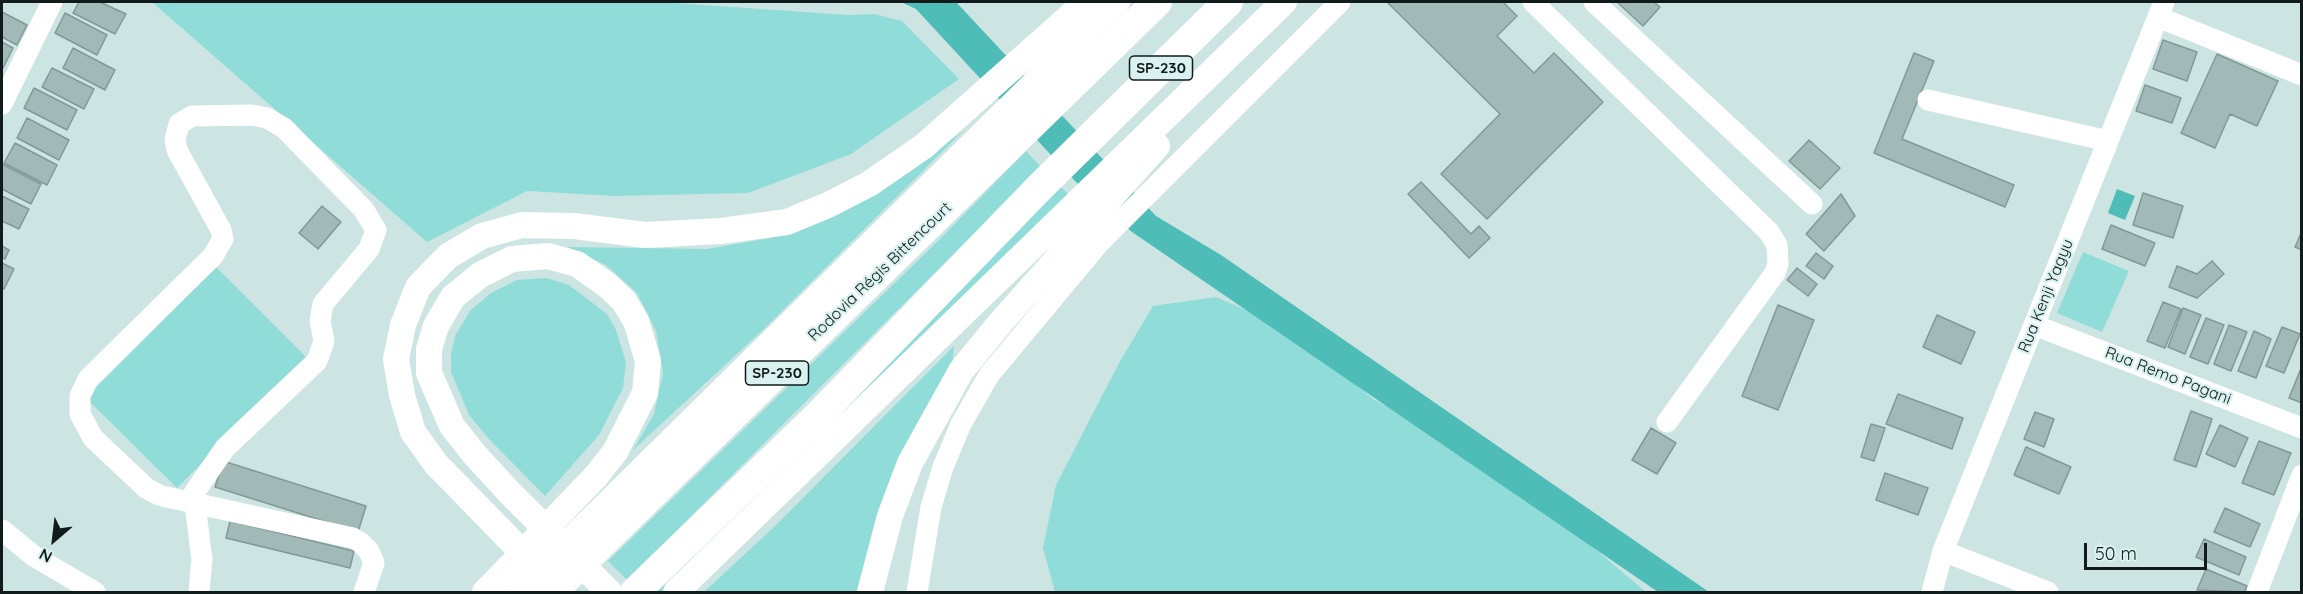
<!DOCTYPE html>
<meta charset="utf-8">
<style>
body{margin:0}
#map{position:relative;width:2303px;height:594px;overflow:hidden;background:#cce5e3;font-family:Quicksand,sans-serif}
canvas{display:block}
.frame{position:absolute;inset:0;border:3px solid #121b1b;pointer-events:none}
.north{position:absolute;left:24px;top:510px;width:60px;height:60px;-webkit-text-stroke:4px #d9f2f0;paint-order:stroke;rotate:208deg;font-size:16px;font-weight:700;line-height:24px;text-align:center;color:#121b1b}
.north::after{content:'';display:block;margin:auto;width:21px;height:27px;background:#121b1b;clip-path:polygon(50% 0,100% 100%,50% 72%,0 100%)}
.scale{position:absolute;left:2084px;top:543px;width:123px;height:27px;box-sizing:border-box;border:3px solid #121b1b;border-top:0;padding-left:8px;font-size:18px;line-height:21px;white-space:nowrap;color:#121b1b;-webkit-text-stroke:4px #d9f2f0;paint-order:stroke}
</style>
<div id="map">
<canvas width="2303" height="594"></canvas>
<div class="frame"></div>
<div class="north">N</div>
<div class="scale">50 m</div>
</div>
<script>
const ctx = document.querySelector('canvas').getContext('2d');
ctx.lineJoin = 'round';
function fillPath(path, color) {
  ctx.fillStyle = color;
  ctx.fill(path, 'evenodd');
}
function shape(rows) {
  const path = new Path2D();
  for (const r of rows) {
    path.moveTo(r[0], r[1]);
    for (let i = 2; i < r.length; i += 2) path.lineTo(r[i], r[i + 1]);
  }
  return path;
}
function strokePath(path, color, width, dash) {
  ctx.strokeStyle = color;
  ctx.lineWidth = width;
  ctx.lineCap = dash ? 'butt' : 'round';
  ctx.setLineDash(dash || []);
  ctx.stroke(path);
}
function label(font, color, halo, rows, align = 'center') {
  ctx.font = font + ' Quicksand,sans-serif';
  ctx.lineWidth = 4.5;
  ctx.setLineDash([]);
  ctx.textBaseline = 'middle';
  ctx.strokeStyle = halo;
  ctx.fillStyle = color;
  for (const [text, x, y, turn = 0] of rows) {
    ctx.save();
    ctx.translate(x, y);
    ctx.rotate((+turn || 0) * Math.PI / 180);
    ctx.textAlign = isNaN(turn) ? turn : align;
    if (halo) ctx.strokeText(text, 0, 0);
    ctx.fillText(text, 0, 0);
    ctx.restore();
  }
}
fillPath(shape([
 [152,2,660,2,848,15,874,14,902,21,959,79,851,154,748,193,615,196,527,191,427,242],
 [962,132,765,328,633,450,654,414,663,373,656,331,637,293,606,265,567,247,707,249,770,238,812,224,882,187],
 [1026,151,1041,167,627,580,608,561,940,239],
 [1060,186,1071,197,668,592,645,592],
 [2083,252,2129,271,2102,332,2057,313],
 [216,267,307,358,177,488,86,398],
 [546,278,569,285,607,314,616,330,626,362,623,388,599,435,545,496,488,438,469,415,451,372,451,353,456,334,470,311,491,293,517,280],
 [1216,297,1274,322,1324,358,1373,399,1431,430,1588,543,1646,592,1055,592,1043,548,1056,485,1119,363,1153,306],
 [954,346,952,365,861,592,704,592,775,526]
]), '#90dcd8');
fillPath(shape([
 [901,2,956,2,1156,216,1221,255,1709,592,1658,592,1132,232,1075,181,916,9],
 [2117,189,2135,196,2125,220,2108,213]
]), '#4ebcb7');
const building = shape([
 [79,2,100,2,126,14,115,34,73,13,79,2],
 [1387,2,1503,2,1517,16,1497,36,1534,73,1554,53,1603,102,1487,219,1441,174,1500,114,1387,2],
 [1617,2,1654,2,1660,7,1643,26,1617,2],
 [2,12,27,25,17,45,2,37,2,12],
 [65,13,107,35,97,55,55,33,65,13],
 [2163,40,2197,52,2187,81,2153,69,2163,40],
 [2,42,13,48,3,68,2,67,2,42],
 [73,48,115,70,105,90,63,68,73,48],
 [1914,53,1934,61,1902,139,2014,185,2005,207,1874,153,1914,53],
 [2217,54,2278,81,2257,126,2230,114,2215,148,2181,133,2217,54],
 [52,68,94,89,84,109,42,87,52,68],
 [2145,85,2181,98,2172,123,2136,111,2145,85],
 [34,88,77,110,67,130,24,108,34,88],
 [27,118,69,140,59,160,17,138,27,118],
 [1809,140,1840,168,1820,189,1789,161,1809,140],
 [15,143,57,165,47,185,4,163,15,143],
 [2,164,41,184,31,204,2,189,2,164],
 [1421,182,1471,234,1479,226,1490,238,1469,258,1408,194,1421,182],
 [2143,193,2183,206,2173,238,2133,225,2143,193],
 [1841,194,1855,216,1824,251,1806,234,1841,194],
 [2,196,29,209,19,229,2,221,2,196],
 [322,206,341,222,318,249,299,233,322,206],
 [2111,225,2155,243,2145,266,2102,249,2111,225],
 [2302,231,2302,250,2295,247,2302,231],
 [2,246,9,250,5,259,2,257,2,246],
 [1816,253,1833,266,1824,279,1806,266,1816,253],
 [2212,261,2224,274,2197,298,2169,287,2177,266,2197,274,2212,261],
 [2,263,14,269,4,289,2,288,2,263],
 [1797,268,1817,284,1808,296,1787,280,1797,268],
 [2163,302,2181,309,2165,348,2147,341,2163,302],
 [1778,305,1814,320,1778,410,1742,396,1778,305],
 [2183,308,2201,315,2185,354,2168,347,2183,308],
 [1937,315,1975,332,1961,364,1923,347,1937,315],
 [2206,318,2224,325,2208,364,2190,357,2206,318],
 [2229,325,2247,332,2231,371,2214,364,2229,325],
 [2282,327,2300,334,2284,373,2266,366,2282,327],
 [2254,331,2271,339,2256,378,2238,371,2254,331],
 [2302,366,2302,403,2289,398,2302,366],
 [1898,394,1963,418,1952,449,1886,424,1898,394],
 [2191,411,2212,419,2196,467,2174,460,2191,411],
 [2035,412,2054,419,2044,447,2024,439,2035,412],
 [1871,424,1885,428,1874,461,1861,457,1871,424],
 [2220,425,2248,438,2235,467,2206,454,2220,425],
 [1651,428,1676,443,1657,474,1632,460,1651,428],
 [2259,441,2291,453,2274,495,2242,483,2259,441],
 [2026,447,2071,467,2059,494,2014,475,2026,447],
 [223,461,366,506,358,532,215,487,223,461],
 [1885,473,1928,488,1918,515,1876,500,1885,473],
 [2225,508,2260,524,2250,547,2214,532,2225,508],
 [230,521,354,551,350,568,226,538,230,521],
 [2204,539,2246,557,2239,575,2196,557,2204,539],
 [2206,569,2247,586,2245,592,2197,590,2206,569]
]);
fillPath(building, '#a1b9b7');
strokePath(building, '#829997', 1.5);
strokePath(shape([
 [1533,2,1769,232,1777,245,1778,264,1775,273,1667,422],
 [1594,2,1812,204],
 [2158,17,2302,75],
 [1928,100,2108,141],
 [2,104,52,2],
 [2034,325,2302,428],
 [2,530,35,557,95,592],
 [1943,551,2048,592],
 [199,592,202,558,201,553,195,503,194,497,194,493,225,448,317,361,324,341,320,321,323,304,369,249,376,230,364,210,284,128,267,118,252,115,192,116,179,124,175,140,177,150,221,230,223,239,213,256,88,379,80,396,80,414,93,438,146,488,159,495,166,497,195,503,203,505,353,538,360,542,369,551,374,563,364,592],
 [917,592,931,507,943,467,961,424,989,375,1099,243,1340,2],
 [1932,592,1943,551,2164,2],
 [2257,592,2302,475]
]), '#fff', 21);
strokePath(shape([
 [485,592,521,555,546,528,596,476,615,452,645,393,648,361,636,321,624,301,607,285,577,264,548,256,512,259,480,275,453,297,436,326,429,349,429,373,452,426,475,455,509,492,609,592],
 [518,592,1117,2],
 [561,592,436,464,413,432,402,395,396,359,403,325,418,287,448,256,482,236,522,225,574,226,645,235,721,231,787,222,828,205,869,184,924,146,1086,2],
 [676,592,1284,2],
 [870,592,890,516,910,463,961,371,1001,322,1157,146]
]), '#fff', 26);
strokePath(shape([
 [552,592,1157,2],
 [635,592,820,414,1040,187,1228,2]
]), '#fff', 30);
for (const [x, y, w] of [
 [1161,68,63],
 [777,373,63]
]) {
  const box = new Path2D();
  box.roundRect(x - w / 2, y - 12, w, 24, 4.5);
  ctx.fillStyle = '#d9f2f0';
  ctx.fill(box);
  strokePath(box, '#121b1b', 1.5);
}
label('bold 15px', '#121b1b', null, [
 ["SP-230",1161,68],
 ["SP-230",777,373]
]);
label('16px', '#121b1b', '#d9f2f0', [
 ["Rodovia Régis Bittencourt",880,272,-44],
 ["Rua Kenji Yagyu",2046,296,-68],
 ["Rua Remo Pagani",2168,376,21]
]);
</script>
